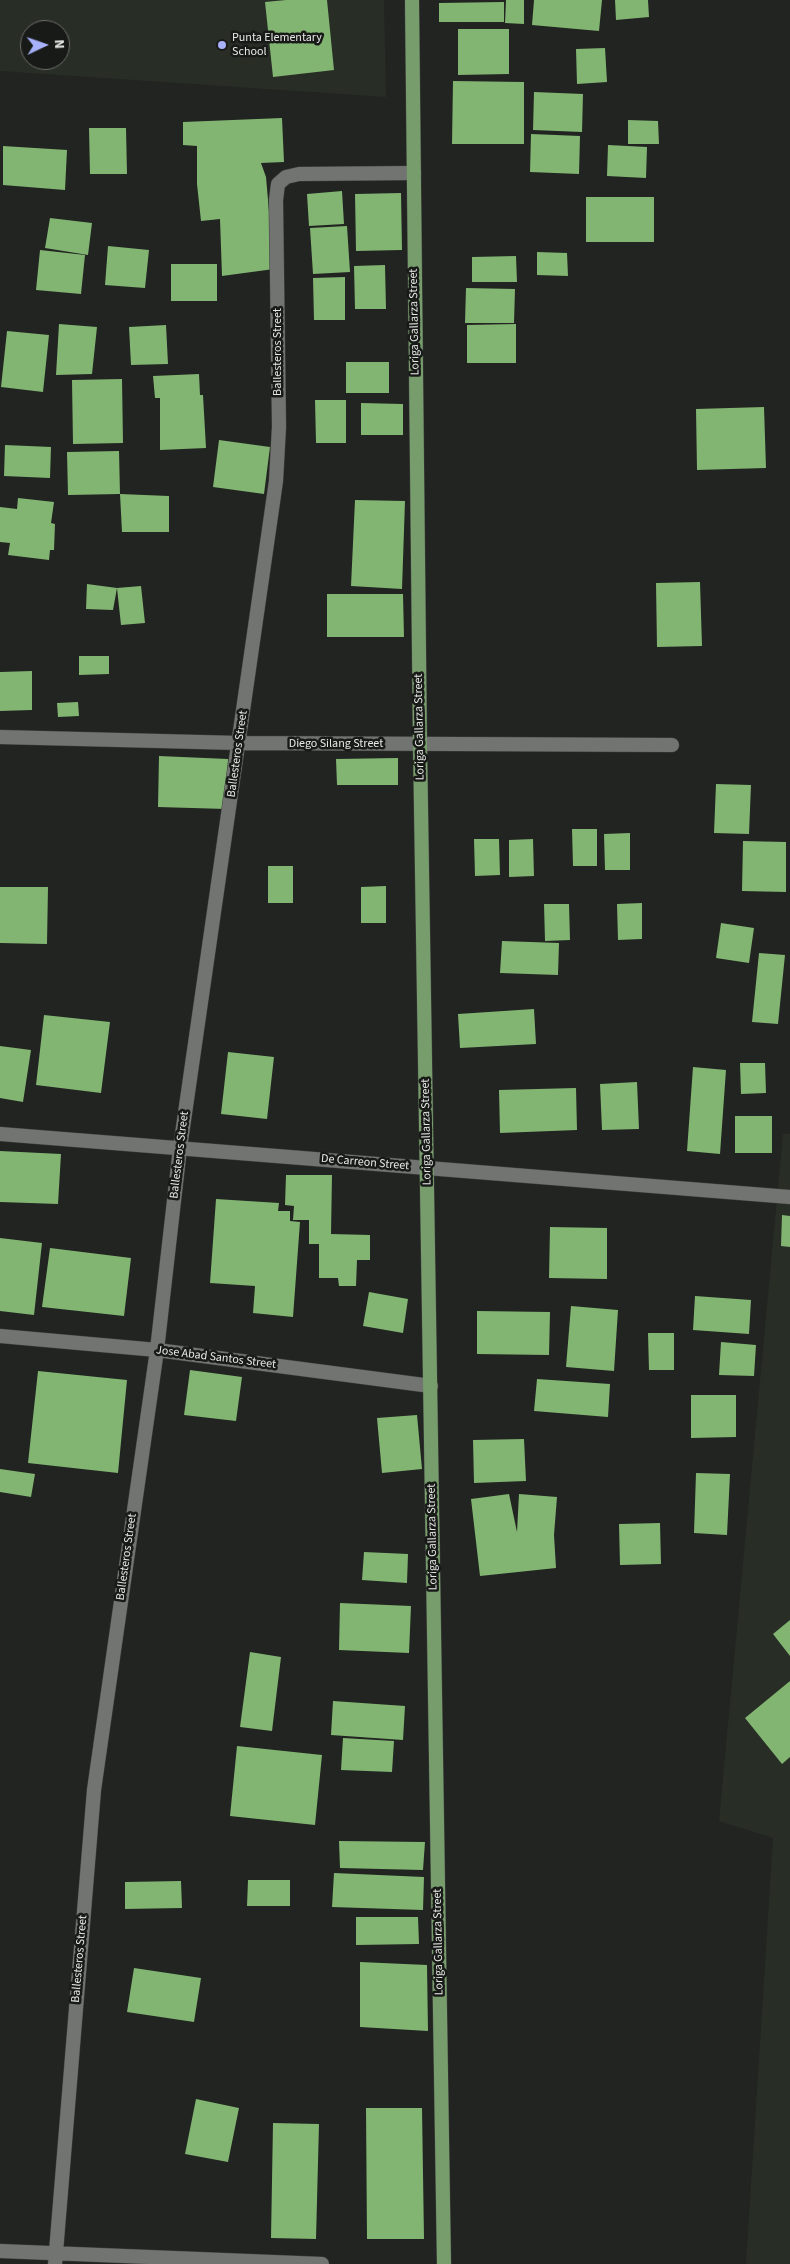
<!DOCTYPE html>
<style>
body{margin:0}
#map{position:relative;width:790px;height:2264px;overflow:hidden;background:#212421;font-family:"Source Sans 3",sans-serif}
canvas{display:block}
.north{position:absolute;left:20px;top:20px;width:50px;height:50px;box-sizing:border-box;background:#181a17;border:1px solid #6b6d6a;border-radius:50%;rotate:87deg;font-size:14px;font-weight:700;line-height:20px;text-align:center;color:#e7e9e6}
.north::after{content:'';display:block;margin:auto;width:18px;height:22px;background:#a7b1fc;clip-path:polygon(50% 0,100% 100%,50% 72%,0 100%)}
</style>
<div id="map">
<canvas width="790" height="2264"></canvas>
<div class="north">N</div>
</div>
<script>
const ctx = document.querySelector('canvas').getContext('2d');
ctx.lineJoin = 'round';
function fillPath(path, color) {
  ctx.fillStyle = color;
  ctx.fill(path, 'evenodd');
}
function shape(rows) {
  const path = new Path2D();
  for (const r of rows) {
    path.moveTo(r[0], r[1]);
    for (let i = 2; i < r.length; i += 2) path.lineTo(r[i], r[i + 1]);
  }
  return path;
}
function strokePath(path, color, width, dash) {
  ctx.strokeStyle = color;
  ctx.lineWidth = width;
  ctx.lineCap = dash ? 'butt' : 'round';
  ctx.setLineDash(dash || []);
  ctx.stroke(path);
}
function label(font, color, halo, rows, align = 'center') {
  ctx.font = font + ' "Source Sans 3",sans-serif';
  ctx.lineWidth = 5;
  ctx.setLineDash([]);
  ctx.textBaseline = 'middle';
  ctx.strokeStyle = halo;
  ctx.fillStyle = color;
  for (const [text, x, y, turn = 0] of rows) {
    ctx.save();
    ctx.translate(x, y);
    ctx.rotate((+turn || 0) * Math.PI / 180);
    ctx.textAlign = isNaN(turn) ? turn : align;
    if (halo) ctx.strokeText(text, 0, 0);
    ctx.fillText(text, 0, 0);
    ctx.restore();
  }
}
fillPath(shape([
 [0,0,384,0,386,97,0,71],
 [30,30,60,30,60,60,30,60],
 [783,1134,790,1134,790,2264,746,2264,773,1838,719,1821]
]), '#282e26');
fillPath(shape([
 [286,0,327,0,334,70,273,77,265,2],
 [506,0,524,0,524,24,505,23],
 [534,0,602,0,599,31,532,25],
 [615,0,648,0,649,17,616,20],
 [504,2,504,22,439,22,439,3],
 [458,29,509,29,509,74,458,75],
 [605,48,607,82,577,84,576,49],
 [453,81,524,82,524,144,452,144],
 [534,92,583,94,582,132,533,130],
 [282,118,284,162,261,163,266,177,274,269,222,276,220,219,201,221,197,184,197,146,183,145,183,122],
 [628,120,658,121,659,144,628,144],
 [89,128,126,128,127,174,90,174],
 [531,134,580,136,579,174,530,172],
 [608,145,647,147,646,178,607,176],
 [3,146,67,150,65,190,3,185],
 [342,191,344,224,309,226,307,194],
 [401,193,402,250,356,251,355,194],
 [586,197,654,197,654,242,586,242],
 [50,218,92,223,88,255,45,248],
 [347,226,350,272,313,274,310,228],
 [108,246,149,250,145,288,105,285],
 [40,250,85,255,81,294,36,290],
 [537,252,567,253,568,276,537,275],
 [516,256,517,282,472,282,472,257],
 [171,264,217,264,217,301,171,301],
 [385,265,386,309,355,309,354,266],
 [345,277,345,320,314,320,313,278],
 [466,288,515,289,514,323,465,323],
 [59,324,97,327,92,374,56,375],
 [516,324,516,363,467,363,467,325],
 [166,325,168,364,131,365,129,327],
 [7,331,49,335,43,392,1,387],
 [346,362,389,362,389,393,346,393],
 [199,374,200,395,203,395,206,448,160,450,160,398,155,398,153,376],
 [122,379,123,443,73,444,72,380],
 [315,400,346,400,346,443,316,443],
 [361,403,403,404,403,435,361,435],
 [764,407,766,468,697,470,696,409],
 [219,440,270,447,264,494,213,487],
 [5,445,51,447,50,478,4,476],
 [119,451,120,494,169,496,169,532,122,532,120,494,68,495,67,452],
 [18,498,54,502,51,523,55,524,54,550,50,550,49,560,8,555,10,543,0,542,0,507,17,509],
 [355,500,405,501,402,589,351,586],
 [700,582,702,646,657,647,656,583],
 [87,584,117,588,141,586,145,623,121,625,117,588,113,610,86,609],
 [327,594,403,594,404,637,327,637],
 [79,656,109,656,109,674,79,675],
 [32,671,32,710,0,711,0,672],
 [78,702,79,716,58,717,57,703],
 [159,756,228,759,226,809,158,807],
 [398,758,398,785,337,785,336,759],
 [716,784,751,785,749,834,714,833],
 [572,829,597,829,597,866,573,866],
 [630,833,630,870,605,870,604,834],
 [474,839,499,839,500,875,475,876],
 [533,839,534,876,509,877,509,840],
 [743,841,786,842,786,892,742,891],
 [268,866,293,866,293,903,268,903],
 [386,886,386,923,361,923,361,887],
 [0,887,48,887,47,944,0,943],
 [642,903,642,939,618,940,617,904],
 [544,904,569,904,570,940,545,941],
 [721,923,754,928,749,963,716,958],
 [502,941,559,943,558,975,500,973],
 [759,953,785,955,778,1024,752,1022],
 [534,1009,536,1044,460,1048,458,1014],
 [44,1015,110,1022,101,1093,36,1085],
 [0,1046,31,1050,23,1102,0,1098],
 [228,1052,274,1057,267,1119,221,1114],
 [740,1063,765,1063,766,1093,741,1094],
 [693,1067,726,1070,720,1154,687,1151],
 [637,1082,639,1129,602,1130,600,1084],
 [576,1088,577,1130,500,1133,499,1090],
 [735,1116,772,1116,772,1153,735,1153],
 [0,1151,61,1154,58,1204,0,1202],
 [286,1175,332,1175,331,1234,370,1235,370,1260,357,1260,356,1286,339,1286,338,1278,319,1278,319,1244,309,1244,309,1220,293,1220,294,1206,285,1205],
 [216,1199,279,1203,278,1211,290,1211,290,1221,300,1222,293,1317,253,1313,255,1286,210,1283],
 [782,1215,790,1216,790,1247,781,1246],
 [550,1227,607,1228,607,1279,549,1278],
 [0,1238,42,1243,34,1315,0,1311],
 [50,1248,131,1258,124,1316,42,1307],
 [369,1292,408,1299,403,1333,363,1326],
 [695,1296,751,1300,749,1334,693,1330],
 [571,1306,618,1310,614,1371,566,1367],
 [477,1311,550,1312,549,1355,477,1354],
 [648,1333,674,1333,674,1370,649,1370],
 [721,1342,756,1345,754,1376,719,1375],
 [190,1370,242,1377,236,1421,184,1415],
 [38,1371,127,1380,118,1473,28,1463],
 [537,1379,610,1384,608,1417,534,1411],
 [691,1395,736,1395,736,1437,691,1438],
 [417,1415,422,1469,382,1473,377,1418],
 [524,1439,526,1481,474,1483,473,1440],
 [0,1469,35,1474,31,1497,0,1492],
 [696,1473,730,1474,727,1535,694,1533],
 [509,1494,517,1532,519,1494,557,1497,554,1535,556,1568,480,1576,471,1499],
 [660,1523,661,1564,620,1565,619,1524],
 [364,1552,408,1554,407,1583,362,1580],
 [340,1603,411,1606,409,1653,339,1650],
 [790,1620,790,1656,773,1634],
 [250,1652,281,1657,272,1731,240,1727],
 [790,1681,790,1757,782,1764,745,1718],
 [333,1701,405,1706,403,1740,331,1735],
 [343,1738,394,1741,392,1772,341,1770],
 [237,1746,322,1755,315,1825,230,1816],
 [339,1841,425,1842,423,1870,340,1868],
 [334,1873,424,1877,423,1910,332,1907],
 [248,1880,290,1880,290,1906,247,1906],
 [181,1881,182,1908,125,1909,125,1882],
 [356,1917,418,1917,419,1944,356,1945],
 [360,1962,427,1965,428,2031,360,2027],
 [134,1968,201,1978,194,2022,127,2012],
 [196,2099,239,2108,228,2162,185,2154],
 [366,2108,422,2108,424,2239,367,2239],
 [273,2123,319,2124,316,2239,271,2238]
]), '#82b572');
const minor = shape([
 [0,737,239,743,672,745],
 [427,1168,790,1197],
 [0,1336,157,1350,431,1386],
 [0,2251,322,2264],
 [55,2264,94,1790,157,1350,180,1148,276,481,279,427,276,200,278,184,286,177,299,174,414,173]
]);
const tertiary = shape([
 [0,1134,427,1168]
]);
const primary = shape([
 [412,0,420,744,444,2264]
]);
strokePath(minor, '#40423f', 15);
strokePath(tertiary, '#40423f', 15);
strokePath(primary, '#40423f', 15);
strokePath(minor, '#717470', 14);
strokePath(tertiary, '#717470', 14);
strokePath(primary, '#789d6d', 14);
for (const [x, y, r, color] of [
 [222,45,5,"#a7b1fc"]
]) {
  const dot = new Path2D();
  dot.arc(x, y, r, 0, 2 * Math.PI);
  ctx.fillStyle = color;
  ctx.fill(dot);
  strokePath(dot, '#181a17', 2);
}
label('12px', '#e7e9e6', '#181a17', [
 ["Punta Elementary",232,38],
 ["School",232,52]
], 'left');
label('12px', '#e7e9e6', '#181a17', [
 ["Loriga Gallarza Street",415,322,-91],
 ["Ballesteros Street",278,352,-90],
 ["Loriga Gallarza Street",420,727,-91],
 ["Diego Silang Street",336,744],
 ["Ballesteros Street",238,754,-82],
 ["Loriga Gallarza Street",427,1132,-91],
 ["Ballesteros Street",180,1155,-83],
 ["De Carreon Street",365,1163,5],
 ["Jose Abad Santos Street",216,1358,7],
 ["Loriga Gallarza Street",433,1537,-91],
 ["Ballesteros Street",127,1557,-82],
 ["Loriga Gallarza Street",439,1942,-91],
 ["Ballesteros Street",80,1959,-85]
]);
</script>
